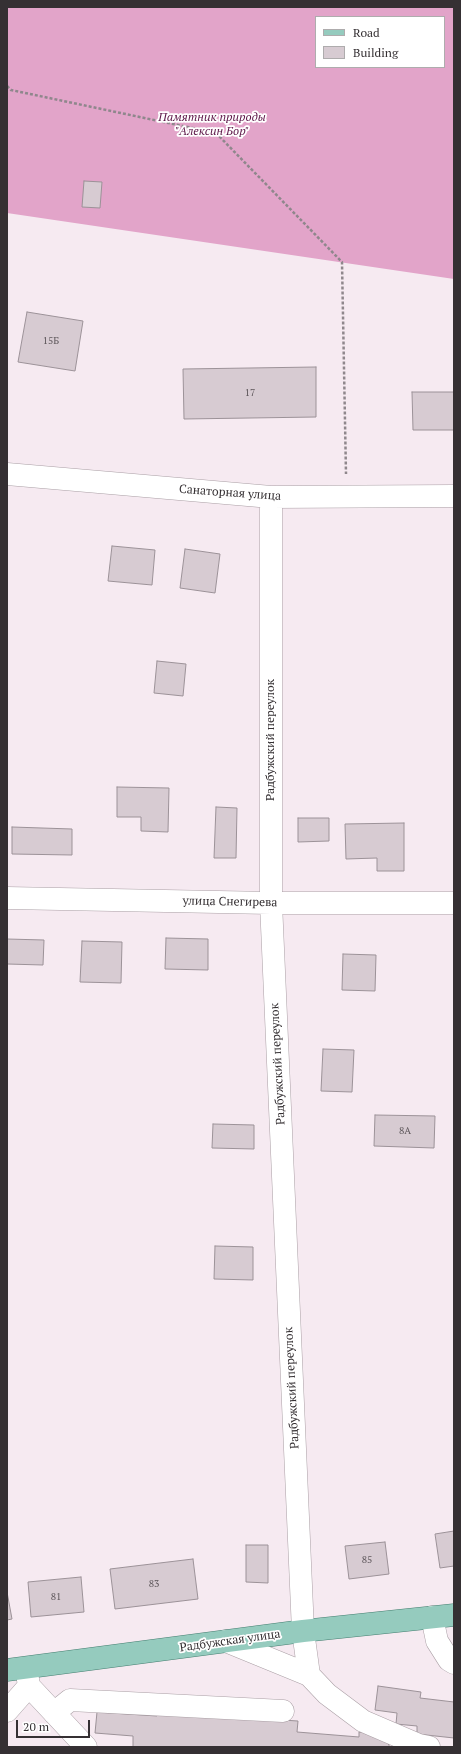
<!DOCTYPE html>
<meta charset="utf-8">
<style>
body{margin:0}
#map{position:relative;width:461px;height:1754px;overflow:hidden;background:#f6eaf1;font-family:"PT Serif",serif}
canvas{display:block}
.frame{position:absolute;inset:0;border:8px solid #353033;pointer-events:none}
.legend{position:absolute;left:315px;top:16px;width:130px;height:52px;box-sizing:border-box;background:#fff;border:1px solid #aeacad;margin:0;padding:5px 7px;list-style:none;font-size:12px;color:#353033}
.legend li{display:flex;align-items:center;gap:8px;height:20px}
.legend b{width:20px;border:1px solid #aeacad}
.scale{position:absolute;left:16px;top:1720px;width:74px;height:18px;box-sizing:border-box;border:2px solid #353033;border-top:0;padding-left:5px;font-size:12px;line-height:14px;white-space:nowrap;color:#353033;-webkit-text-stroke:3px #fff;paint-order:stroke}
</style>
<div id="map">
<canvas width="461" height="1754"></canvas>
<div class="frame"></div>
<ul class="legend">
<li><b style="height:5px;background:#95cbbe"></b>Road</li>
<li><b style="height:11px;background:#d7cbd2"></b>Building</li>
</ul>
<div class="scale">20 m</div>
</div>
<script>
const ctx = document.querySelector('canvas').getContext('2d');
ctx.lineJoin = 'round';
function fillPath(path, color) {
  ctx.fillStyle = color;
  ctx.fill(path, 'evenodd');
}
function shape(rows) {
  const path = new Path2D();
  for (const r of rows) {
    path.moveTo(r[0], r[1]);
    for (let i = 2; i < r.length; i += 2) path.lineTo(r[i], r[i + 1]);
  }
  return path;
}
function strokePath(path, color, width, dash) {
  ctx.strokeStyle = color;
  ctx.lineWidth = width;
  ctx.lineCap = dash ? 'butt' : 'round';
  ctx.setLineDash(dash || []);
  ctx.stroke(path);
}
function label(font, color, halo, rows, align = 'center') {
  ctx.font = font + ' "PT Serif",serif';
  ctx.lineWidth = 3.5;
  ctx.setLineDash([]);
  ctx.textBaseline = 'middle';
  ctx.strokeStyle = halo;
  ctx.fillStyle = color;
  for (const [text, x, y, turn = 0] of rows) {
    ctx.save();
    ctx.translate(x, y);
    ctx.rotate((+turn || 0) * Math.PI / 180);
    ctx.textAlign = isNaN(turn) ? turn : align;
    if (halo) ctx.strokeText(text, 0, 0);
    ctx.fillText(text, 0, 0);
    ctx.restore();
  }
}
fillPath(shape([
 [7,7,454,7,454,279,7,213],
 [316,17,444,17,444,67,316,67]
]), '#e2a4c9');
const building = shape([
 [84,181,102,182,100,208,82,207,84,181],
 [27,312,83,321,75,371,18,362,27,312],
 [316,367,316,417,184,419,183,369,316,367],
 [412,392,454,392,454,430,413,430,412,392],
 [112,546,155,550,152,585,108,581,112,546],
 [185,549,220,554,215,593,180,588,185,549],
 [157,661,186,664,183,696,154,693,157,661],
 [117,787,169,788,168,832,141,831,141,817,117,817,117,787],
 [216,807,237,808,236,858,214,858,216,807],
 [298,818,329,818,329,841,298,842,298,818],
 [404,823,404,871,377,871,377,858,346,859,345,824,404,823],
 [12,827,72,829,72,855,12,854,12,827],
 [166,938,208,939,208,970,165,969,166,938],
 [7,939,44,940,43,965,7,964,7,939],
 [82,941,122,942,121,983,80,982,82,941],
 [343,954,376,955,375,991,342,990,343,954],
 [323,1049,354,1050,352,1092,321,1091,323,1049],
 [375,1115,435,1116,434,1148,374,1146,375,1115],
 [213,1124,254,1125,254,1149,212,1148,213,1124],
 [215,1246,253,1247,253,1280,214,1279,215,1246],
 [454,1531,454,1566,440,1568,435,1534,454,1531],
 [385,1542,389,1574,349,1579,345,1546,385,1542],
 [246,1545,268,1545,268,1583,246,1582,246,1545],
 [193,1559,198,1599,115,1609,110,1569,193,1559],
 [81,1577,84,1612,31,1617,28,1582,81,1577],
 [7,1592,12,1619,7,1620,7,1592],
 [378,1686,421,1692,420,1698,454,1702,454,1738,417,1734,417,1726,396,1724,397,1713,375,1710,378,1686],
 [97,1712,157,1716,157,1712,298,1721,297,1732,359,1737,359,1732,382,1734,390,1747,133,1747,133,1736,95,1733,97,1712]
]);
fillPath(building, '#d7cbd2');
strokePath(building, '#9c9298', 1);
const minor = shape([
 [7,474,271,497,454,496],
 [271,497,271,903,303,1631,309,1675,327,1694,363,1721,419,1745,429,1747],
 [7,898,271,903,454,903],
 [432,1617,437,1641,449,1660,454,1663],
 [226,1641,309,1675],
 [29,1686,86,1747],
 [7,1711,29,1686,27,1673],
 [54,1713,70,1700,283,1711]
]);
const major = shape([
 [7,1670,303,1631,454,1615]
]);
strokePath(minor, '#aa9fa5', 23);
strokePath(major, '#467f71', 23);
strokePath(shape([
 [7,86,11,90,216,133,342,262,346,474]
]), '#8f878c', 2.5, [3, 2]);
strokePath(minor, '#fff', 22);
strokePath(major, '#95cbbe', 22);
label('10px', '#5e575b', null, [
 ["15Б",51,341],
 ["17",250,393],
 ["8А",405,1131],
 ["85",367,1560],
 ["83",154,1584],
 ["81",56,1597]
]);
label('italic 12px', '#5d1648', '#fff', [
 ["Памятник природы",212,118],
 ["\"Алексин Бор\"",212,132]
]);
label('12px', '#353033', '#fff', [
 ["Санаторная улица",230,493,4],
 ["Радбужский переулок",271,740,-90],
 ["улица Снегирева",230,902,1],
 ["Радбужский переулок",278,1064,-93],
 ["Радбужский переулок",292,1388,-93],
 ["Радбужская улица",230,1641,-8]
]);
</script>
